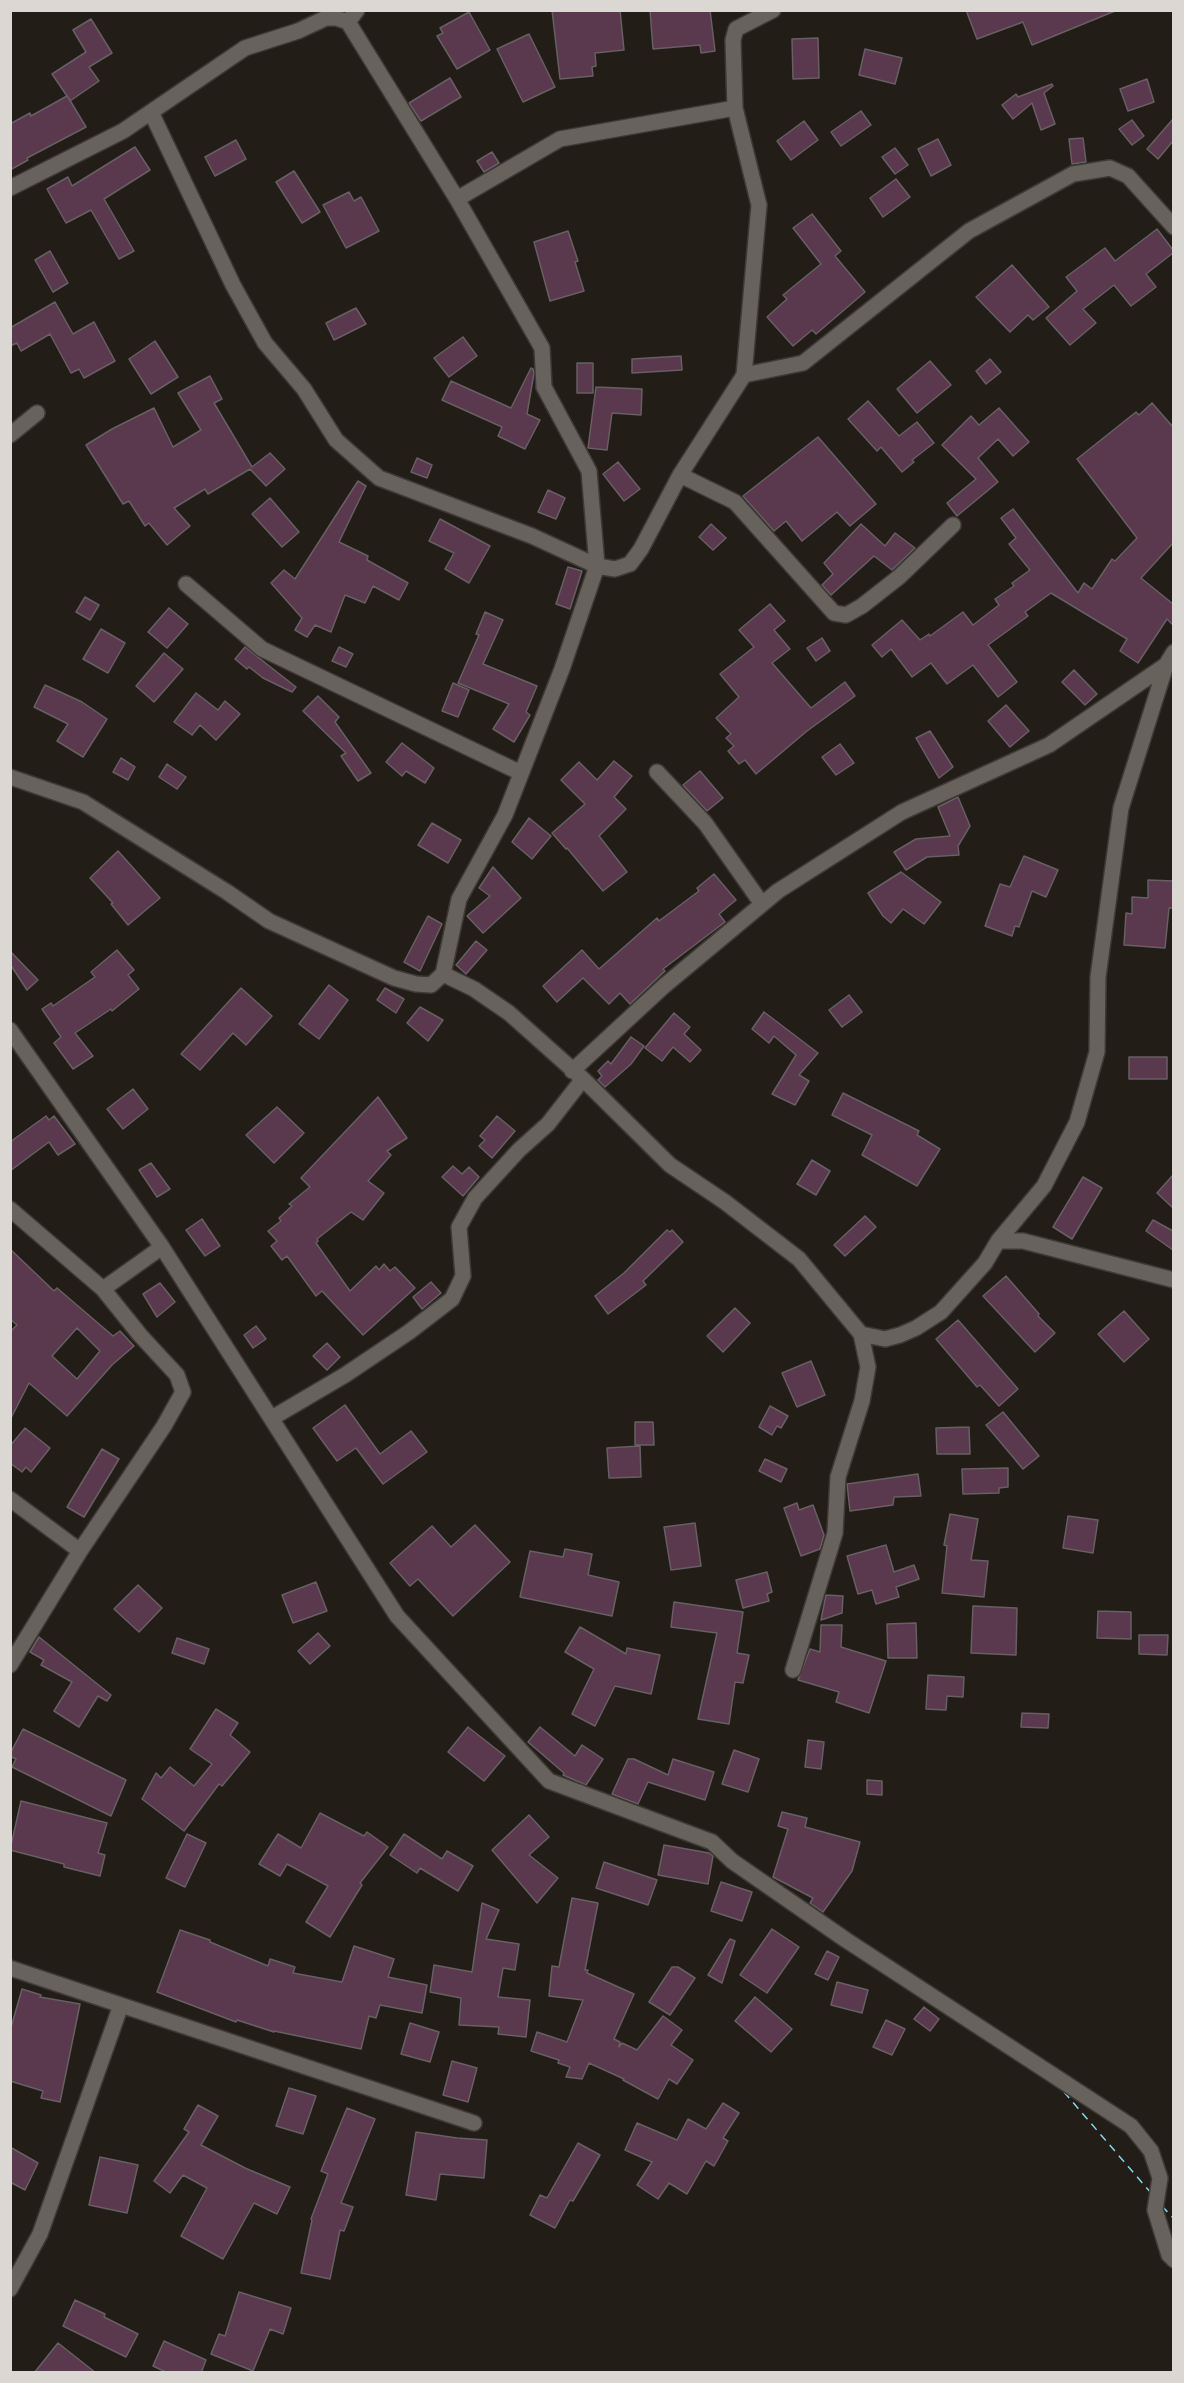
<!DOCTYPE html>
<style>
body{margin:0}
#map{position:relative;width:1184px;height:2383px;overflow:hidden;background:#221e17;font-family:Rubik,sans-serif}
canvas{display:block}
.frame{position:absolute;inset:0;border:12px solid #dbd8d3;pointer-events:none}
</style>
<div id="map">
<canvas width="1184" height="2383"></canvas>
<div class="frame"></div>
</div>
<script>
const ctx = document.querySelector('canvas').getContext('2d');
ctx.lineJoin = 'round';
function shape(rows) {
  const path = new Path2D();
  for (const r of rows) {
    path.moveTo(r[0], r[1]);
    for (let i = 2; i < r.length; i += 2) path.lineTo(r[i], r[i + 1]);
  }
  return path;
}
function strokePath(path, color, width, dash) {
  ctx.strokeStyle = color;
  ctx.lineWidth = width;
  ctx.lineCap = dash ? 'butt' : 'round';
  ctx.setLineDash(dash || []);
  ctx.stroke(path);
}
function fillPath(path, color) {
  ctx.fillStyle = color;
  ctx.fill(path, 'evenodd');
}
strokePath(shape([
 [1064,2092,1151,2193],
 [1162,2206,1174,2219]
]), '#82d7eb', 1.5, [8, 6]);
const building = shape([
 [552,10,620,10,624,50,595,53,596,66,592,67,593,76,560,79,552,10],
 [650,10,710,10,715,51,701,53,700,45,653,49,650,10],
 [966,10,1115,10,1115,11,1032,45,1023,22,977,39,966,10],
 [469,12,490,50,457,69,437,36,443,33,440,28,469,12],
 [91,19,112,53,89,67,99,81,70,101,68,97,86,127,27,158,28,160,10,170,10,124,30,113,31,116,67,96,52,74,86,52,73,30,91,19],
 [529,34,555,87,523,102,497,49,529,34],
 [818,38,819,78,793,79,792,39,818,38],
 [865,49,902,58,895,84,859,75,865,49],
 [450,78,461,97,421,121,409,103,450,78],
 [1147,79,1154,102,1128,111,1120,89,1147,79],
 [1052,84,1053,86,1044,93,1055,124,1041,130,1032,103,1013,119,1002,105,1016,94,1018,97,1052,84],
 [861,111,871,125,841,146,831,132,861,111],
 [1173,119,1173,141,1158,159,1147,149,1173,119],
 [1132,120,1144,136,1132,145,1119,129,1132,120],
 [804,121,818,140,791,160,777,141,804,121],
 [1083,138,1086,162,1072,164,1069,139,1083,138],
 [938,139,951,165,931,176,918,149,938,139],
 [236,140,246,159,215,176,205,157,236,140],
 [135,147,150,170,104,199,134,251,119,259,91,210,66,223,47,189,68,177,72,186,135,147],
 [895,148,908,165,895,174,882,157,895,148],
 [492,152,499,163,484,172,477,161,492,152],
 [294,171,320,212,302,223,276,182,294,171],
 [896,179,910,197,883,217,870,198,896,179],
 [349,192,354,201,361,197,379,231,346,248,323,205,349,192],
 [812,214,841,251,835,256,865,292,816,334,812,330,793,346,767,317,787,299,783,295,821,264,793,228,812,214],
 [1157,229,1173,250,1173,253,1146,274,1156,287,1131,306,1114,285,1083,309,1096,323,1070,345,1046,318,1077,291,1066,277,1105,248,1115,261,1157,229],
 [568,231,578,261,575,262,584,291,550,301,534,242,568,231],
 [50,251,68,283,53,292,35,260,50,251],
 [1012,265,1049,307,1033,320,1028,315,1010,332,976,297,1012,265],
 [55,302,73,334,94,322,115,361,84,378,79,369,71,373,50,334,21,351,17,343,10,346,10,328,55,302],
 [356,308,366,324,334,340,326,323,356,308],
 [463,337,477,356,449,377,434,358,463,337],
 [155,341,178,377,151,394,129,359,155,341],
 [681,356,682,370,632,373,632,359,681,356],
 [990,359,1001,372,986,384,976,371,990,359],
 [930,361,951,385,917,413,897,389,930,361],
 [577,363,593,363,593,393,577,393,577,363],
 [531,368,533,369,534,373,527,414,540,420,525,449,498,436,502,427,442,400,451,381,511,408,531,368],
 [210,376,222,399,214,403,252,467,270,453,285,469,266,486,250,469,208,494,205,489,174,508,190,526,167,545,149,523,145,526,129,501,123,504,86,445,112,429,154,408,173,447,201,430,178,393,210,376],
 [596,387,642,389,641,415,612,413,607,450,588,448,596,387],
 [868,401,899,436,917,422,934,443,912,460,914,462,902,472,881,447,877,451,848,419,868,401],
 [1152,403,1173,427,1173,543,1141,578,1173,604,1173,625,1167,619,1138,663,1120,651,1127,639,1051,593,1025,612,1028,616,988,645,1017,682,998,697,973,665,947,684,931,663,912,677,891,649,882,657,872,645,902,620,920,640,929,634,930,636,963,612,973,625,999,605,995,599,1014,586,1012,583,1030,570,1009,544,1016,538,1001,518,1013,509,1078,593,1084,583,1092,589,1112,559,1115,561,1137,538,1077,459,1136,412,1139,415,1152,403],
 [999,408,1029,442,1013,456,998,439,978,458,998,482,957,516,947,503,976,479,942,445,971,416,979,425,999,408],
 [818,437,876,504,850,526,837,512,802,541,786,521,774,531,743,496,818,437],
 [417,458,432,465,427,478,411,472,417,458],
 [618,462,640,489,624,501,603,474,618,462],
 [358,481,366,486,339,542,368,556,367,560,408,583,399,600,373,586,365,603,345,595,331,632,315,625,307,637,295,630,302,618,271,583,284,570,295,579,358,481],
 [548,490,565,498,556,519,538,512,548,490],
 [270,498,299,532,282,547,252,514,270,498],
 [440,519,490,546,469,583,445,569,454,553,429,541,440,519],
 [711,524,726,538,713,550,699,537,711,524],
 [861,524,885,546,895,533,915,548,892,570,874,556,831,595,822,585,833,574,824,563,861,524],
 [568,567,582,571,570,609,556,604,568,567],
 [85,597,99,605,90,620,76,612,85,597],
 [770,604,785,621,774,630,790,649,772,663,811,708,845,682,855,696,807,731,756,774,745,760,739,764,728,751,734,746,726,738,731,734,716,718,739,697,720,674,754,647,739,630,770,604],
 [169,608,188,624,167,648,148,632,169,608],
 [485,612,503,620,483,664,537,686,526,712,530,715,514,742,493,729,509,704,458,683,479,635,476,634,485,612],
 [101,629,125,643,108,673,83,659,101,629],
 [822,638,830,651,816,661,807,648,822,638],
 [245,647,296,687,292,692,263,678,249,667,247,669,235,659,245,647],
 [339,647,353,654,346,667,332,661,339,647],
 [164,653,183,669,154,702,136,686,164,653],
 [1074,670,1097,694,1085,705,1062,682,1074,670],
 [453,683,469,690,458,717,442,711,453,683],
 [45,685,82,702,107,719,83,757,57,741,68,724,34,707,45,685],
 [196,693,218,710,225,701,240,714,216,740,200,725,192,735,174,722,196,693],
 [318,696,339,717,335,722,371,773,358,781,341,756,346,753,303,711,318,696],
 [1006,705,1029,731,1010,747,988,721,1006,705],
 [930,731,953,767,939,778,916,738,930,731],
 [402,743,434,768,425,783,406,771,402,776,386,762,402,743],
 [840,744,854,763,836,775,822,757,840,744],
 [121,758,135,767,128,780,113,772,121,758],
 [614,761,632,776,614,797,626,809,599,836,627,872,603,891,567,848,566,849,552,833,585,804,561,780,579,762,597,780,614,761],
 [167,764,186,777,177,789,159,777,167,764],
 [700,771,723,798,707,811,683,785,700,771],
 [958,797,970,826,958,846,959,855,927,857,906,870,894,852,916,839,950,836,938,807,958,797],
 [529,818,551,836,532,859,512,842,529,818],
 [432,823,461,840,448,863,418,845,432,823],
 [118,851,160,898,128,925,111,904,113,903,90,878,118,851],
 [1024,856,1058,870,1046,897,1032,891,1019,927,1015,926,1012,936,985,926,1000,884,1010,887,1024,856],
 [493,867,521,898,483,933,467,916,490,896,479,888,493,867],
 [901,872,941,902,924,924,903,909,891,923,883,916,868,893,901,872],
 [714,874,736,900,719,914,725,922,663,969,665,971,630,1004,620,993,609,1004,583,978,557,1002,543,986,582,950,599,969,657,918,659,921,699,891,697,888,714,874],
 [1148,880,1173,881,1173,908,1169,908,1165,948,1124,945,1126,913,1132,914,1132,897,1148,898,1148,880],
 [428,916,442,924,420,971,404,962,428,916],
 [476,941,487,950,466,974,456,965,476,941],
 [117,950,134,970,128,975,139,989,112,1011,111,1009,75,1033,93,1056,73,1069,54,1043,61,1037,42,1009,51,1003,53,1006,95,977,91,972,117,950],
 [10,951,38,980,27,990,10,964,10,951],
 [329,985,348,1000,319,1039,299,1024,329,985],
 [241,988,272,1016,246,1045,233,1033,200,1070,181,1054,241,988],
 [385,988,404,999,396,1013,377,1000,385,988],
 [849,995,862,1012,842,1027,829,1010,849,995],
 [420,1007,443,1020,428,1041,407,1023,420,1007],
 [764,1012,818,1053,799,1075,809,1081,795,1105,772,1094,796,1055,774,1036,769,1043,752,1029,764,1012],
 [674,1013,690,1027,684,1034,701,1050,690,1062,673,1047,662,1061,645,1048,674,1013],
 [631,1037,644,1046,631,1064,605,1087,598,1080,602,1076,598,1071,608,1061,611,1064,631,1037],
 [1129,1057,1167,1057,1167,1079,1129,1079,1129,1057],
 [133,1089,148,1109,123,1129,107,1109,133,1089],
 [843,1093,919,1131,917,1135,940,1149,917,1186,862,1155,872,1135,832,1115,843,1093],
 [378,1097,407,1138,387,1151,391,1155,368,1181,384,1193,363,1220,351,1212,317,1239,318,1241,316,1243,350,1291,376,1266,379,1270,384,1264,390,1271,395,1267,415,1288,363,1335,322,1291,316,1296,287,1256,282,1260,271,1246,277,1241,268,1231,281,1221,279,1218,292,1206,289,1204,310,1187,301,1178,378,1097],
 [277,1107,304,1133,274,1163,246,1135,277,1107],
 [46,1116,49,1120,54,1116,75,1144,58,1155,49,1142,10,1171,10,1142,46,1116],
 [497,1116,515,1131,492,1158,479,1146,485,1140,480,1136,497,1116],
 [812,1160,830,1171,816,1195,797,1184,812,1160],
 [151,1163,170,1189,157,1197,139,1170,151,1163],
 [453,1166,462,1174,469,1167,479,1177,463,1196,442,1177,453,1166],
 [1173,1175,1173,1208,1157,1193,1173,1175],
 [1083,1177,1102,1188,1072,1239,1053,1227,1083,1177],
 [865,1216,876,1227,845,1256,834,1245,865,1216],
 [202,1219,220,1246,205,1256,186,1230,202,1219],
 [1153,1220,1173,1231,1173,1250,1146,1231,1153,1220],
 [667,1230,670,1232,672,1230,683,1242,643,1281,646,1285,608,1314,595,1296,624,1273,667,1230],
 [10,1249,54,1291,57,1288,113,1336,120,1331,134,1346,112,1365,67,1416,29,1383,10,1420,10,1332,17,1325,10,1319,10,1249],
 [77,1328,100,1351,77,1379,52,1356,77,1328],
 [1006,1276,1039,1314,1038,1316,1055,1333,1035,1352,983,1296,1006,1276],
 [431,1282,441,1293,422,1309,413,1297,431,1282],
 [160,1283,175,1302,157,1317,143,1294,160,1283],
 [735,1308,750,1323,723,1352,707,1336,735,1308],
 [1124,1311,1149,1339,1124,1362,1098,1334,1124,1311],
 [958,1320,1018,1389,999,1406,980,1385,977,1387,936,1339,958,1320],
 [256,1326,266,1339,253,1348,244,1335,256,1326],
 [327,1343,340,1357,327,1370,313,1356,327,1343],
 [811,1361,825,1395,797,1407,782,1373,811,1361],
 [345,1405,380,1454,411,1431,427,1452,383,1484,356,1448,337,1461,313,1428,345,1405],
 [770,1406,788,1416,781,1428,777,1426,772,1435,759,1427,770,1406],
 [1003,1412,1039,1456,1023,1469,986,1425,1003,1412],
 [635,1422,653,1422,654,1445,635,1445,635,1422],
 [969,1427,970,1454,937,1454,936,1428,969,1427],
 [25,1428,50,1448,31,1472,26,1467,22,1472,10,1463,10,1446,25,1428],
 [640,1446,641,1477,609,1478,607,1448,640,1446],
 [102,1449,119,1459,84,1517,67,1507,102,1449],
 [765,1459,787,1469,781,1482,759,1471,765,1459],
 [1008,1468,1008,1487,999,1488,999,1493,963,1494,962,1469,1008,1468],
 [918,1474,921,1496,894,1497,893,1505,850,1511,847,1484,918,1474],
 [797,1503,799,1510,813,1505,824,1535,820,1549,801,1556,784,1508,797,1503],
 [950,1514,978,1519,971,1560,988,1561,984,1597,942,1593,947,1546,944,1545,950,1514],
 [1068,1516,1098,1520,1093,1553,1063,1548,1068,1516],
 [695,1523,701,1566,671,1570,664,1527,695,1523],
 [475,1525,510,1562,453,1616,418,1579,410,1586,390,1563,432,1526,451,1547,475,1525],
 [886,1545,894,1572,914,1565,919,1579,896,1587,899,1597,876,1604,872,1590,858,1594,847,1556,886,1545],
 [565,1549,592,1554,588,1575,619,1582,612,1616,520,1597,530,1551,563,1557,565,1549],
 [767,1572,772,1592,767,1594,769,1601,743,1608,736,1580,767,1572],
 [316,1582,327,1611,293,1623,282,1595,316,1582],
 [138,1585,162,1608,139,1632,114,1609,138,1585],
 [826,1595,843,1596,842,1613,821,1620,826,1595],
 [674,1602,743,1612,737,1653,749,1655,743,1683,735,1682,729,1724,698,1719,717,1633,671,1627,674,1602],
 [973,1606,1017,1608,1016,1655,971,1653,973,1606],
 [1098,1611,1131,1612,1131,1639,1097,1638,1098,1611],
 [916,1623,917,1658,888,1658,887,1624,916,1623],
 [821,1625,842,1625,841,1647,886,1661,869,1713,836,1702,839,1692,798,1680,810,1649,820,1652,821,1625],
 [580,1627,626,1654,627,1648,660,1655,651,1694,615,1686,595,1726,572,1714,594,1669,565,1652,580,1627],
 [318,1633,330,1646,310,1664,298,1651,318,1633],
 [1139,1635,1168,1635,1167,1655,1139,1654,1139,1635],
 [39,1637,111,1695,107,1701,98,1696,79,1727,54,1711,72,1682,41,1665,44,1660,30,1652,39,1637],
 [177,1638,209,1649,204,1664,172,1653,177,1638],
 [928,1675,964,1677,963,1697,947,1696,946,1710,926,1709,928,1675],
 [216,1709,238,1723,230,1735,250,1752,222,1786,219,1784,184,1831,142,1799,156,1773,161,1778,170,1767,194,1786,212,1764,190,1749,216,1709],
 [1022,1713,1049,1714,1048,1728,1021,1727,1022,1713],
 [468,1727,505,1756,484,1781,448,1752,468,1727],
 [540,1727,575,1756,582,1745,603,1759,586,1785,563,1775,564,1773,528,1742,540,1727],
 [23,1729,126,1780,111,1816,12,1767,16,1759,10,1756,10,1754,23,1729],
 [808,1740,824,1742,821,1769,805,1767,808,1740],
 [734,1750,759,1759,748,1792,722,1784,734,1750],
 [628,1759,634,1759,668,1775,673,1759,714,1772,705,1800,648,1782,638,1804,612,1794,628,1759],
 [867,1780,882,1781,882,1795,867,1794,867,1780],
 [21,1801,107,1823,98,1853,105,1855,100,1876,64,1867,64,1864,10,1850,21,1801],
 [782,1812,807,1818,805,1827,860,1842,852,1871,823,1912,810,1903,813,1898,773,1877,788,1829,778,1826,782,1812],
 [320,1813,364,1836,367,1832,388,1847,360,1883,362,1885,330,1937,306,1922,328,1886,287,1864,280,1876,259,1864,278,1834,301,1848,320,1813],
 [529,1815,549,1837,529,1855,558,1878,537,1903,492,1850,529,1815],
 [187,1834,206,1843,185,1887,166,1878,187,1834],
 [404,1834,442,1859,447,1851,473,1866,458,1891,420,1868,417,1873,390,1855,404,1834],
 [664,1845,709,1853,713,1856,708,1884,658,1875,664,1845],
 [604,1862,657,1880,648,1905,596,1888,604,1862],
 [721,1882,752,1892,742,1921,711,1911,721,1882],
 [572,1898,598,1903,585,1970,588,1970,587,1973,634,1994,614,2039,620,2042,619,2047,622,2043,637,2050,663,2016,682,2030,671,2045,693,2060,677,2084,669,2079,658,2099,623,2080,624,2079,589,2063,582,2079,566,2077,570,2067,558,2063,559,2060,531,2051,537,2032,567,2042,583,2000,549,1996,552,1966,559,1967,572,1898],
 [482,1903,499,1910,486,1939,519,1944,515,1970,503,1968,498,1997,530,2000,526,2037,498,2034,499,2027,459,2025,461,1998,430,1992,434,1965,472,1972,482,1903],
 [772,1929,799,1947,767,1993,740,1975,772,1929],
 [180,1930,210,1940,210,1942,268,1966,270,1959,295,1967,293,1973,342,1982,354,1946,394,1959,388,1977,427,1985,422,2013,380,2005,376,2018,369,2016,361,2049,274,2031,274,2032,237,2020,236,2022,157,1992,180,1930],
 [730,1939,735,1941,722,1983,708,1975,730,1939],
 [827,1951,839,1957,828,1980,815,1974,827,1951],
 [672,1967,678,1967,695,1978,670,2015,649,2002,672,1967],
 [837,1982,868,1990,862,2013,831,2005,837,1982],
 [22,1989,41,1995,40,1997,80,2004,60,2102,41,2098,43,2091,10,2081,10,2031,22,1989],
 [755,1997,792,2029,771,2052,735,2021,755,1997],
 [924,2007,939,2019,930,2031,914,2019,924,2007],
 [886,2020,905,2029,892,2055,873,2047,886,2020],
 [410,2023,439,2032,430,2062,401,2054,410,2023],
 [452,2061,477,2068,468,2102,443,2095,452,2061],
 [289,2088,316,2096,303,2134,276,2126,289,2088],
 [723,2103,739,2113,723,2138,728,2141,714,2166,706,2161,687,2194,669,2183,658,2199,637,2185,652,2162,625,2150,637,2123,677,2140,688,2119,706,2129,723,2103],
 [198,2105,218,2116,201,2145,245,2168,290,2187,277,2214,254,2203,223,2259,181,2236,207,2188,183,2175,170,2193,154,2181,189,2132,184,2129,198,2105],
 [347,2108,375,2119,341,2203,353,2207,344,2231,340,2230,330,2279,301,2273,312,2220,311,2219,328,2174,321,2171,347,2108],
 [416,2132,457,2138,487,2140,484,2178,440,2174,436,2200,406,2195,416,2132],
 [578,2143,600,2155,573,2201,570,2200,555,2228,530,2215,540,2195,547,2198,578,2143],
 [10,2147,38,2163,25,2190,10,2182,10,2147],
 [100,2157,138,2165,127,2213,89,2205,100,2157],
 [239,2292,291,2308,283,2334,270,2329,253,2371,211,2354,219,2334,225,2336,239,2292],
 [75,2300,105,2314,104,2317,138,2334,126,2357,63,2326,75,2300],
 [164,2341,206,2360,201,2373,168,2373,153,2366,164,2341],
 [58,2343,96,2373,34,2373,58,2343]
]);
fillPath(building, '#5a384d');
strokePath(building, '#675f63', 1.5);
const minor = shape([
 [348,22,457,199],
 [151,112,233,285,265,343,304,389,336,440,379,478,532,536,597,566,615,569,630,564,641,549,680,475,744,375,759,205,735,108,733,40,736,29,773,10],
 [10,188,123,131,245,48,298,31,326,18,336,18,348,22,357,10],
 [744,375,803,363,969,231,1073,174,1110,168,1128,176,1174,227],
 [10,435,37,413],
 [680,475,735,502,834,613,846,615,862,606,899,577,953,525],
 [186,584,262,649,521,773],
 [657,772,705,823,762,904],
 [10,777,83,802,227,892,269,921,394,978,416,984,431,985,443,974,474,989,509,1013,583,1079,670,1165,725,1202,799,1259,861,1334,885,1339,900,1335,916,1328,941,1312,985,1263,998,1241,1023,1241,1174,1280],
 [443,974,459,899,505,815,562,669,597,566,589,471,544,387,542,348,457,199,560,139,735,108],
 [10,1030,162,1247,397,1616,549,1781,712,1842,732,1861,846,1940,1131,2126,1151,2151,1160,2178,1155,2210,1169,2255,1174,2260],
 [572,1071,664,986,778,891,902,812,1049,745,1166,665],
 [10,1209,103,1289,162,1247],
 [998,1241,1044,1186,1077,1122,1097,1052,1098,977,1121,808,1166,665,1174,652],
 [272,1418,345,1375,409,1332,452,1299,463,1276,459,1227,475,1198,519,1150,548,1124,583,1079],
 [10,1499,80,1551],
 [10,1665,80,1551,164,1426,183,1392,177,1375,140,1335,103,1289],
 [793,1670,835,1533,838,1477,862,1401,868,1367,861,1334],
 [10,1968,474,2123],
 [10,2289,40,2234,121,2005]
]);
strokePath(minor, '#3d3a36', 18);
strokePath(minor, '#67625b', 15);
</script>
